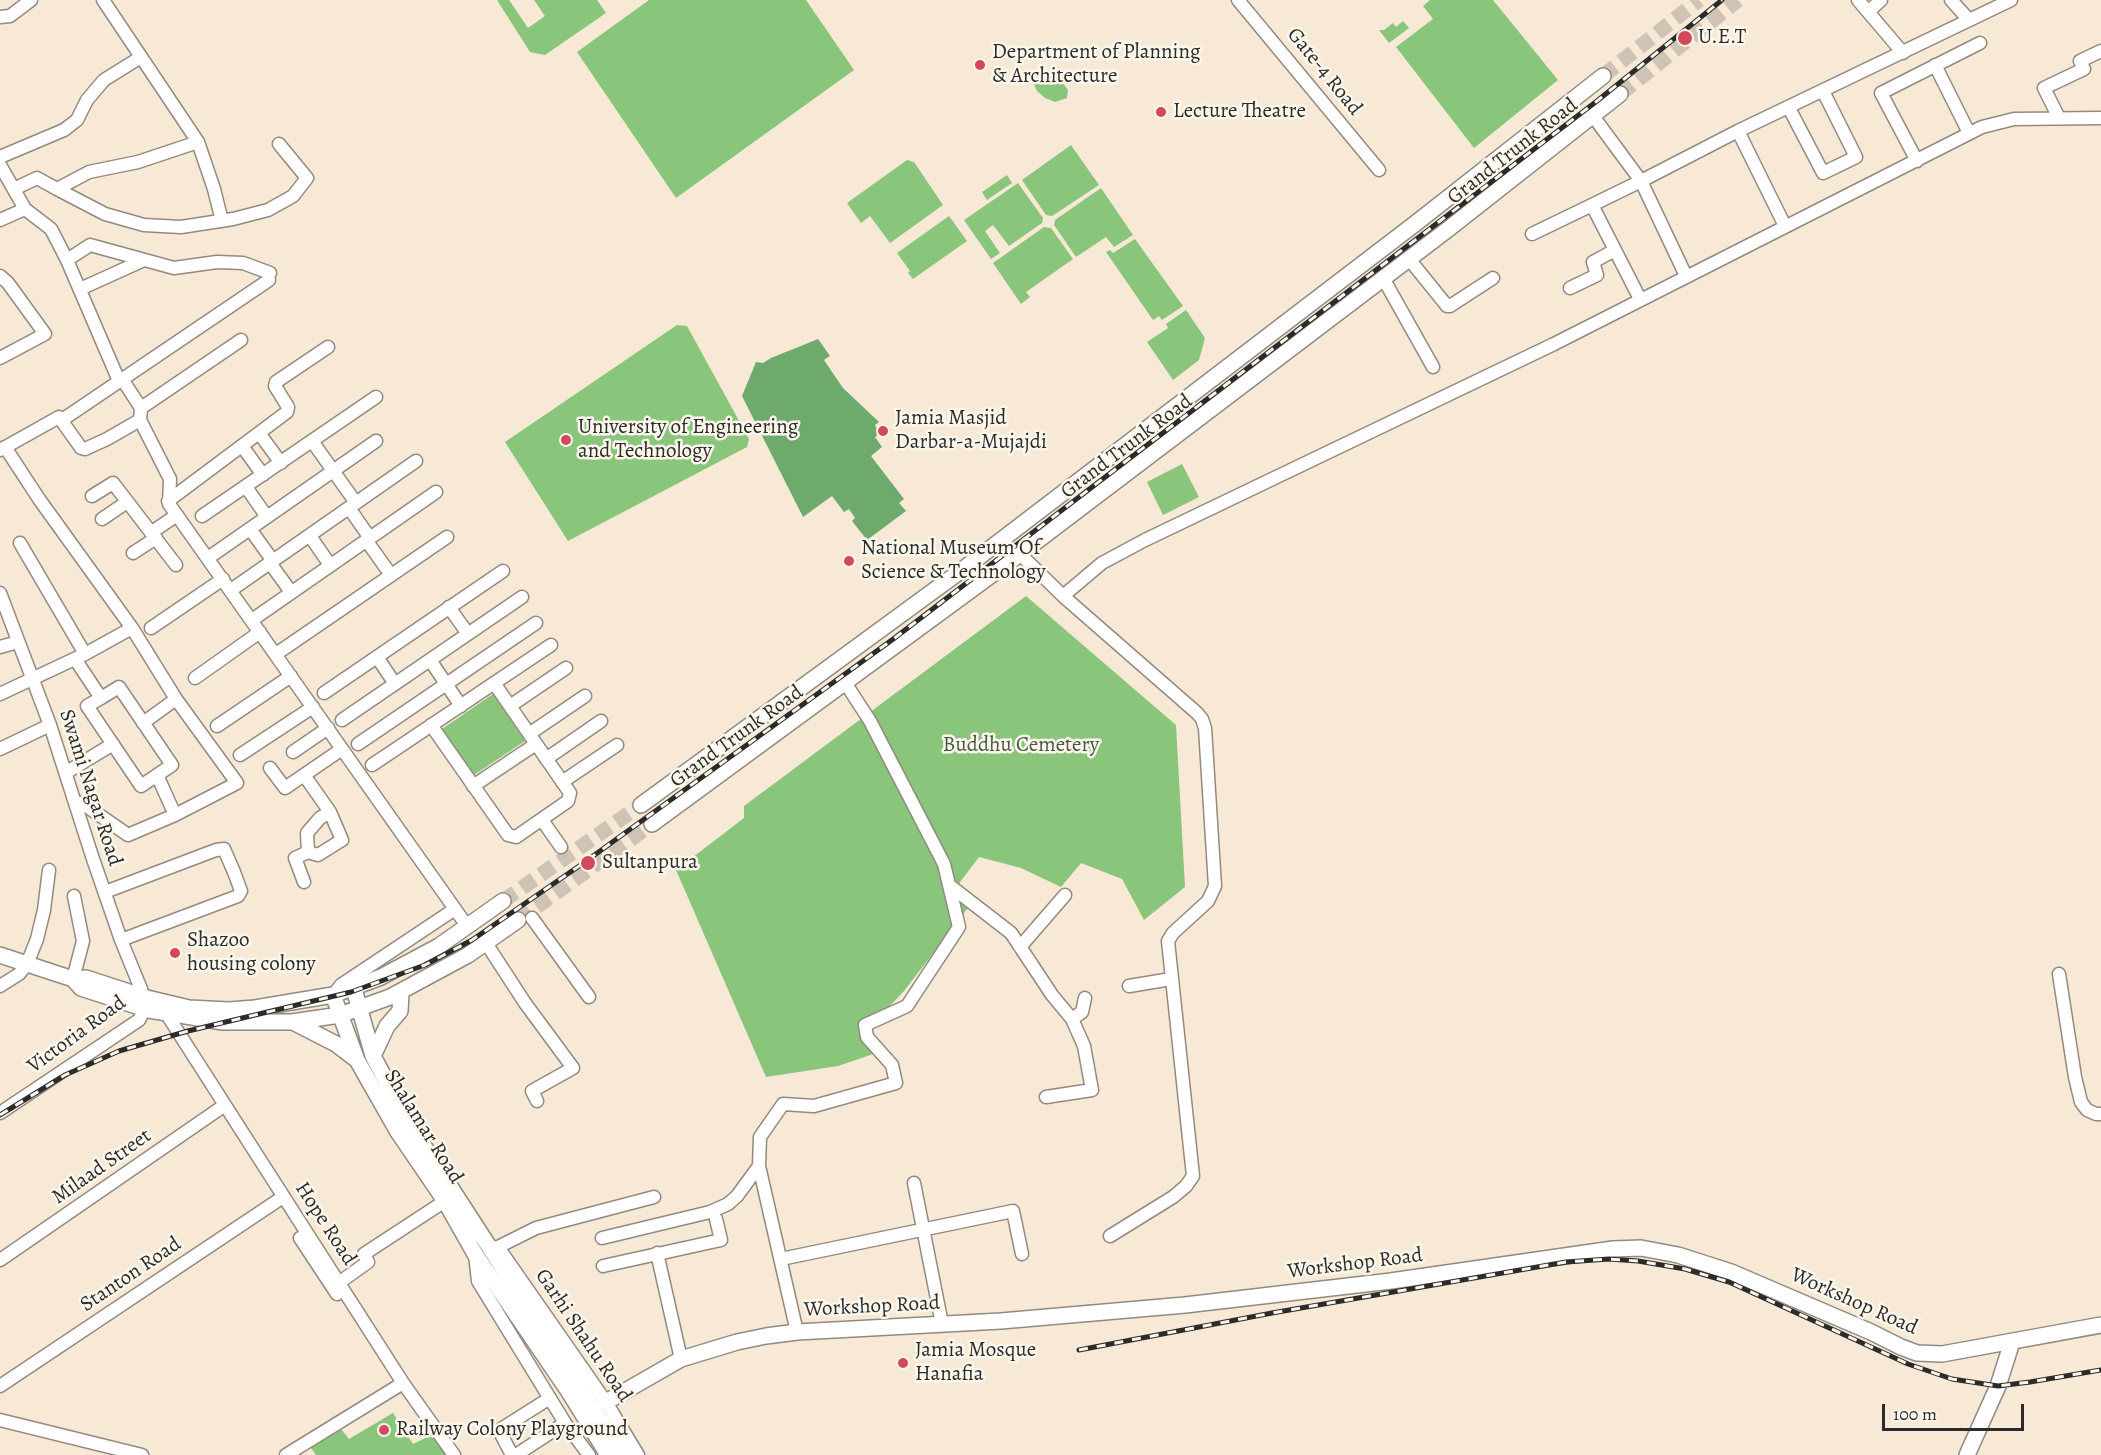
<!DOCTYPE html>
<style>
body{margin:0}
#map{position:relative;width:2101px;height:1455px;overflow:hidden;background:#f7e9d6;font-family:Alegreya,serif}
canvas{display:block}
.scale{position:absolute;left:1882px;top:1404px;width:142px;height:27px;box-sizing:border-box;border:3px solid #2b2b2b;border-top:0;padding-left:8px;font-size:18px;line-height:21px;white-space:nowrap;color:#2b2b2b;-webkit-text-stroke:4px #fbf7ec;paint-order:stroke}
</style>
<div id="map">
<canvas width="2101" height="1455"></canvas>
<div class="scale">100 m</div>
</div>
<script>
const ctx = document.querySelector('canvas').getContext('2d');
ctx.lineJoin = 'round';
function fillPath(path, color) {
  ctx.fillStyle = color;
  ctx.fill(path, 'evenodd');
}
function shape(rows) {
  const path = new Path2D();
  for (const r of rows) {
    path.moveTo(r[0], r[1]);
    for (let i = 2; i < r.length; i += 2) path.lineTo(r[i], r[i + 1]);
  }
  return path;
}
function strokePath(path, color, width, dash) {
  ctx.strokeStyle = color;
  ctx.lineWidth = width;
  ctx.lineCap = dash ? 'butt' : 'round';
  ctx.setLineDash(dash || []);
  ctx.stroke(path);
}
function label(font, color, halo, rows, align = 'center') {
  ctx.font = font + ' Alegreya,serif';
  ctx.lineWidth = 5;
  ctx.setLineDash([]);
  ctx.textBaseline = 'middle';
  ctx.strokeStyle = halo;
  ctx.fillStyle = color;
  for (const [text, x, y, turn = 0] of rows) {
    ctx.save();
    ctx.translate(x, y);
    ctx.rotate((+turn || 0) * Math.PI / 180);
    ctx.textAlign = isNaN(turn) ? turn : align;
    if (halo) ctx.strokeText(text, 0, 0);
    ctx.fillText(text, 0, 0);
    ctx.restore();
  }
}
fillPath(shape([
 [497,0,509,0,528,28,545,16,534,0,597,0,606,13,545,55,530,52],
 [649,0,806,0,854,70,676,198,577,52],
 [1430,0,1493,0,1558,80,1474,148,1396,47,1433,19,1423,6],
 [1403,21,1409,28,1389,43,1379,30,1384,30,1393,23,1396,27],
 [1042,73,1053,76,1061,81,1068,90,1067,98,1055,102,1045,98,1037,91,1033,83,1033,79,1035,75],
 [1071,145,1099,185,1052,216,1046,215,1022,180],
 [907,160,914,162,943,205,890,243,870,216,861,223,847,203],
 [1007,175,1012,183,987,200,982,192],
 [1018,183,1043,218,1042,223,1009,246,993,225,985,231,1000,253,991,259,964,220],
 [1101,188,1133,235,1114,247,1106,237,1076,257,1054,225,1055,220],
 [949,216,967,241,913,279,908,273,910,271,897,253],
 [1044,227,1051,228,1073,259,1026,292,1030,297,1021,304,993,263],
 [1135,239,1183,306,1162,320,1159,316,1153,320,1106,252,1110,250,1113,253],
 [1186,310,1205,338,1199,360,1173,380,1147,342,1168,328,1166,324],
 [677,325,687,326,749,439,747,447,568,541,505,442],
 [1182,464,1199,497,1163,515,1147,482],
 [1026,596,1176,725,1185,887,1144,920,1122,879,1081,863,1061,887,1021,868,979,857,954,890,971,904,904,991,867,1030,882,1051,838,1066,766,1077,676,870,744,818,744,806],
 [493,694,525,741,474,775,442,729],
 [393,1413,413,1444,432,1435,446,1455,316,1455,308,1444,338,1425,349,1439]
]), '#89c57b');
fillPath(shape([
 [818,339,830,356,824,360,843,388,879,422,875,425,879,434,875,437,882,447,871,456,904,499,899,503,906,511,867,540,852,521,855,518,849,509,844,512,832,496,803,517,742,396,756,362,763,363,771,358]
]), '#6eaa6b');
strokePath(shape([
 [1603,76,1699,0],
 [1620,94,1738,0],
 [503,901,641,805],
 [518,920,652,824]
]), '#cec3b4', 15, [15, 8]);
const minor = shape([
 [103,0,198,142,214,189,222,221],
 [1238,0,1379,170],
 [1858,0,1903,53],
 [1951,0,1969,20],
 [1868,12,1881,0],
 [0,17,10,16,31,0],
 [1935,65,1969,133],
 [1789,108,1823,173,1856,157,1823,91],
 [1593,116,1641,181,1738,131,2011,0],
 [2059,118,2044,88,2084,69,2080,61,2101,51],
 [1738,131,1785,226],
 [0,157,64,130,77,120,87,100,104,80,141,57],
 [1917,161,1881,93,1980,43],
 [0,165,25,209,51,229,67,260,119,381],
 [14,189,37,178,57,189,89,172,138,162,198,142],
 [57,189,105,214,144,225,181,227,233,219,268,210,293,196,307,178,279,144],
 [0,220,25,209],
 [1532,234,1592,205],
 [1409,259,1447,306,1450,306,1493,278],
 [67,260,90,245,174,268,217,262,243,263,270,273],
 [0,276,8,283,45,334,0,358],
 [1383,278,1433,367],
 [1570,288,1597,275,1593,262,1615,250],
 [80,289,144,260],
 [1640,299,1592,205,1641,181,1686,276],
 [241,340,141,408,140,420,170,479,169,504,467,926],
 [122,379,141,408],
 [62,420,269,280],
 [259,433,281,463],
 [312,441,356,503],
 [242,446,263,475],
 [5,447,39,499,132,628,176,699,237,783,175,815,128,835,82,803,76,804],
 [0,450,59,417,81,448,85,449,107,439,140,420],
 [246,487,267,517],
 [92,496,113,483,176,565],
 [168,501,287,412,288,407,275,386,276,382,328,347],
 [349,508,370,538],
 [202,516,376,397],
 [102,519,127,502],
 [250,529,273,561],
 [152,532,177,515],
 [310,536,330,565],
 [366,540,391,575],
 [20,543,85,654],
 [133,553,156,538],
 [1020,554,1063,596,1102,563,1145,540,1554,344,1982,127,2014,119,2101,118],
 [208,558,376,441],
 [270,563,291,592],
 [231,590,416,461],
 [0,593,50,725,92,856,121,940,141,989,139,996],
 [1063,596,1197,713,1202,719,1205,728,1215,886,1208,901,1173,933,1168,941,1193,1176,1186,1186,1173,1197,1110,1236],
 [449,607,468,634],
 [252,620,436,492],
 [151,628,223,579],
 [0,647,18,642],
 [276,654,447,537],
 [377,657,395,684],
 [75,659,101,698,87,706,141,786,172,765,119,687,101,698],
 [430,660,461,706],
 [195,678,260,632],
 [324,693,503,571],
 [0,694,85,654,132,628],
 [510,706,566,668],
 [342,720,522,597],
 [143,723,176,699],
 [431,725,508,835,516,837,568,801,570,793,494,683],
 [217,726,291,676],
 [529,734,585,696],
 [358,744,536,623],
 [0,749,50,725],
 [293,752,328,728],
 [240,755,313,707],
 [546,759,601,721],
 [372,765,551,645],
 [270,768,285,788,342,749],
 [67,772,113,744],
 [157,775,175,815],
 [304,775,330,812,320,818,307,833,308,852,295,858,304,882],
 [562,782,617,745],
 [473,786,536,744],
 [542,820,561,847],
 [308,852,318,855,342,840,330,812],
 [949,885,1011,933,1052,995,1072,1019,1084,1046,1092,1090,1046,1097],
 [105,892,216,850,224,849,234,872,241,891,238,896,121,940],
 [532,918,589,997],
 [486,943,525,1003,573,1068,532,1091,537,1101],
 [1020,947,1065,895],
 [2059,974,2075,1077,2081,1102,2087,1110,2096,1114,2101,1114],
 [73,979,83,941,74,896],
 [0,986,19,974,27,964,37,939,44,910,49,870],
 [1129,986,1171,979],
 [334,994,341,985,455,909],
 [166,1013,403,1383,454,1455],
 [1072,1019,1082,1012,1085,998],
 [0,1113,139,1020,145,1009],
 [914,1183,942,1324],
 [300,1238,337,1294],
 [602,1238,710,1212,728,1204,737,1196,759,1166],
 [498,1247,536,1228,654,1197],
 [490,1248,498,1247,606,1402,638,1455],
 [657,1253,681,1359],
 [475,1255,478,1281,565,1423,589,1455],
 [781,1259,1013,1211,1022,1254],
 [0,1260,225,1105],
 [603,1266,721,1240,716,1219],
 [340,1282,368,1262,364,1254,445,1201],
 [797,1332,759,1166,760,1137,783,1104,814,1106,896,1083,892,1065,867,1037,865,1025,907,1006,959,927,944,864,870,721,846,684],
 [0,1386,283,1197],
 [0,1420,142,1455],
 [286,1455,403,1383],
 [512,1455,501,1434,501,1429,550,1398],
 [516,1455,565,1423]
]);
const major = shape([
 [641,805,966,567,1416,223,1603,76],
 [652,824,1020,554,1447,230,1620,94],
 [0,955,73,979,86,978,147,998,189,1008,229,1010,255,1008,333,995,381,977,439,946,503,901],
 [73,979,81,988,149,1010,223,1022,292,1022,340,1015,390,997,468,955,518,920],
 [354,989,373,1056,407,1120,624,1455],
 [333,995,357,1060,398,1132,445,1201,475,1254,569,1392,608,1455],
 [293,1022,336,1044,357,1060],
 [373,1056,387,1026,400,1011,401,993],
 [606,1402,681,1359,737,1342,766,1336,797,1332,1001,1321,1185,1305,1391,1281,1613,1249,1641,1248,1678,1255,1731,1272,1871,1332,1901,1347,1917,1353,1942,1354,2101,1325],
 [1967,1455,1998,1386,2012,1342]
]);
strokePath(minor, '#918a80', 15);
strokePath(major, '#918a80', 18);
strokePath(minor, '#fff', 12);
strokePath(major, '#fff', 15);
const rail = shape([
 [0,1115,65,1075,119,1051,188,1031,351,992,425,965,472,940,582,864,892,640,1597,101,1722,0],
 [1079,1350,1272,1313,1566,1262,1609,1259,1638,1261,1685,1269,1729,1282,1908,1364,1952,1379,1998,1386,2030,1382,2101,1370]
]);
strokePath(rail, '#2b2b2b', 5);
strokePath(rail, '#fbf7ec', 3, [9]);
for (const [x, y, r, color] of [
 [1685,38,8,"#d1495b"],
 [980,65,6,"#d1495b"],
 [1161,112,6,"#d1495b"],
 [883,431,6,"#d1495b"],
 [566,440,6,"#d1495b"],
 [849,561,6,"#d1495b"],
 [588,863,8,"#d1495b"],
 [175,953,6,"#d1495b"],
 [903,1363,6,"#d1495b"],
 [384,1430,6,"#d1495b"]
]) {
  const dot = new Path2D();
  dot.arc(x, y, r, 0, 2 * Math.PI);
  ctx.fillStyle = color;
  ctx.fill(dot);
  strokePath(dot, '#fbf7ec', 2);
}
label('21px', '#2b2b2b', '#fbf7ec', [
 ["U.E.T",1698,38],
 ["Department of Planning",992,53],
 ["& Architecture",992,77],
 ["Lecture Theatre",1173,112],
 ["Jamia Masjid",895,419],
 ["Darbar-a-Mujajdi",895,443],
 ["University of Engineering",578,428],
 ["and Technology",578,452],
 ["National Museum Of",861,549],
 ["Science & Technology",861,573],
 ["Sultanpura",602,863],
 ["Shazoo",187,941],
 ["housing colony",187,965],
 ["Jamia Mosque",915,1351],
 ["Hanafia",915,1375],
 ["Railway Colony Playground",396,1430]
], 'left');
label('21px', '#2b2b2b', '#fbf7ec', [
 ["Gate-4 Road",1324,72,51],
 ["Grand Trunk Road",1513,152,-38],
 ["Grand Trunk Road",1127,447,-37],
 ["Grand Trunk Road",737,737,-36],
 ["Swami Nagar Road",90,788,72],
 ["Victoria Road",77,1035,-36],
 ["Shalamar Road",423,1127,58],
 ["Milaad Street",102,1167,-35],
 ["Hope Road",325,1224,57],
 ["Workshop Road",1355,1264,-7],
 ["Stanton Road",131,1275,-34],
 ["Workshop Road",1854,1302,24],
 ["Workshop Road",872,1307,-3],
 ["Garhi Shahu Road",583,1336,56]
]);
label('21px', '#475943', '#fbf7ec', [
 ["Buddhu Cemetery",1021,746]
]);
</script>
